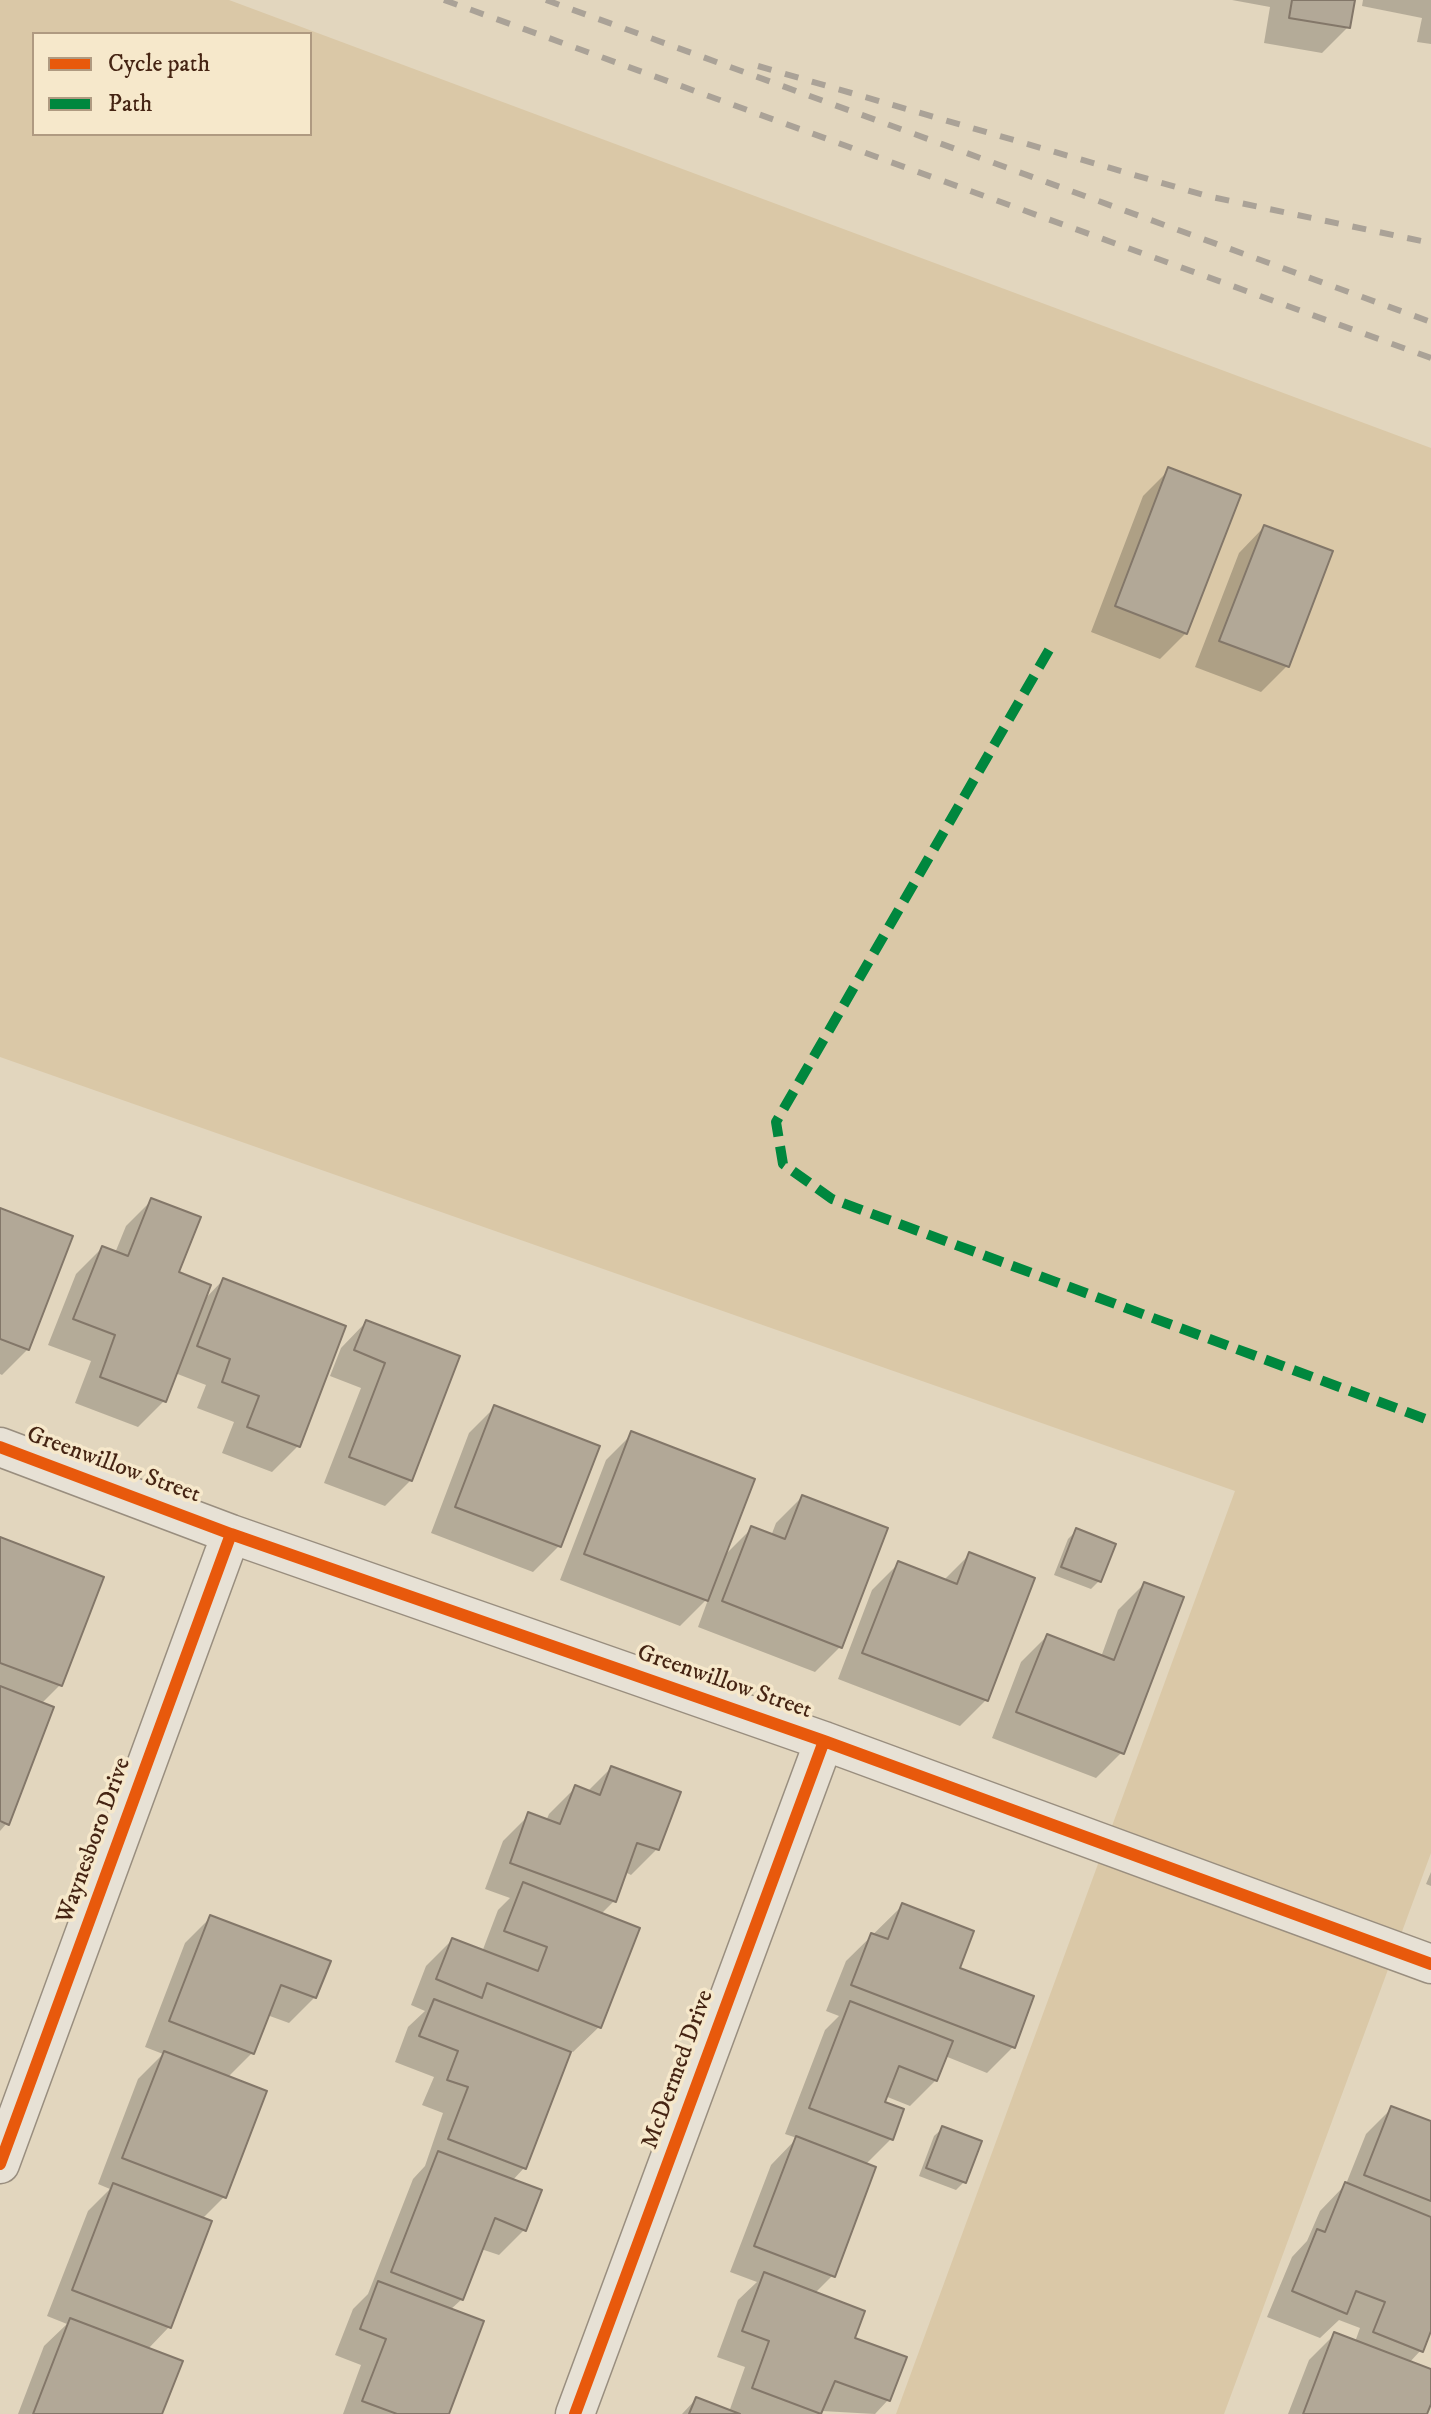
<!DOCTYPE html>
<style>
body{margin:0}
#map{position:relative;width:1431px;height:2414px;overflow:hidden;background:#e2d6be;font-family:"IM FELL DW Pica",serif}
canvas{display:block}
.legend{position:absolute;left:32px;top:32px;width:280px;height:104px;box-sizing:border-box;background:#f6e8cb;border:2px solid #af9a81;margin:0;padding:10px 14px;list-style:none;font-size:24px;color:#452413}
.legend li{display:flex;align-items:center;gap:16px;height:40px}
.legend b{width:40px;border:2px solid #af9a81}
</style>
<div id="map">
<canvas width="1431" height="2414"></canvas>
<ul class="legend">
<li><b style="height:10px;background:#e8590c"></b>Cycle path</li>
<li><b style="height:10px;background:#00873e"></b>Path</li>
</ul>
</div>
<script>
const ctx = document.querySelector('canvas').getContext('2d');
ctx.lineJoin = 'round';
function fillPath(path, color) {
  ctx.fillStyle = color;
  ctx.fill(path, 'evenodd');
}
function shape(rows) {
  const path = new Path2D();
  for (const r of rows) {
    path.moveTo(r[0], r[1]);
    for (let i = 2; i < r.length; i += 2) path.lineTo(r[i], r[i + 1]);
  }
  return path;
}
function strokePath(path, color, width, dash) {
  ctx.strokeStyle = color;
  ctx.lineWidth = width;
  ctx.lineCap = dash ? 'butt' : 'round';
  ctx.setLineDash(dash || []);
  ctx.stroke(path);
}
function label(font, color, halo, rows, align = 'center') {
  ctx.font = font + ' "IM FELL DW Pica",serif';
  ctx.lineWidth = 7;
  ctx.setLineDash([]);
  ctx.textBaseline = 'middle';
  ctx.strokeStyle = halo;
  ctx.fillStyle = color;
  for (const [text, x, y, turn = 0] of rows) {
    ctx.save();
    ctx.translate(x, y);
    ctx.rotate((+turn || 0) * Math.PI / 180);
    ctx.textAlign = isNaN(turn) ? turn : align;
    if (halo) ctx.strokeText(text, 0, 0);
    ctx.fillText(text, 0, 0);
    ctx.restore();
  }
}
fillPath(shape([
 [0,0,229,0,1431,448,1431,1853,1224,2414,896,2414,1235,1491,0,1057],
 [34,34,310,34,310,134,34,134]
]), '#dac8a7');
fillPath(shape([
 [1232,0,1353,0,1348,27,1322,53,1264,43,1270,7],
 [1363,0,1431,0,1431,44,1417,42,1422,18,1362,6],
 [1169,470,1186,633,1160,659,1091,632,1143,496],
 [1264,527,1287,666,1261,692,1195,667,1239,553],
 [152,1200,176,1274,203,1301,223,1280,298,1446,272,1472,222,1453,234,1422,197,1408,206,1385,175,1373,164,1401,138,1427,75,1403,91,1361,48,1345,76,1274,102,1248,115,1253,126,1226],
 [0,1210,28,1349,2,1375,0,1374],
 [366,1322,458,1357,411,1480,385,1506,324,1483,361,1388,330,1376,341,1348],
 [495,1407,559,1546,533,1572,431,1533,469,1433],
 [632,1434,723,1557,752,1528,771,1536,776,1523,802,1497,841,1646,815,1672,698,1627,709,1597,680,1626,560,1580,606,1460],
 [1076,1531,1099,1581,1091,1589,1054,1575,1068,1539],
 [0,1539,60,1685,41,1704,7,1823,0,1831],
 [969,1555,986,1700,960,1726,838,1679,872,1590,898,1564,943,1581],
 [1144,1584,1122,1752,1096,1778,992,1738,1021,1662,1047,1636,1101,1657,1118,1610],
 [611,1768,657,1849,631,1875,625,1872,614,1901,601,1914,599,2027,573,2052,569,2051,524,2168,512,2181,525,2229,499,2255,481,2249,462,2299,450,2310,447,2414,343,2414,361,2365,335,2355,353,2309,368,2294,413,2179,425,2166,443,2113,422,2105,434,2077,395,2062,408,2027,425,2011,411,2005,426,1966,452,1940,482,1952,498,1910,510,1898,485,1889,503,1841,529,1815,546,1821,549,1814,575,1788,587,1792],
 [1431,1872,1431,1886,1426,1884],
 [902,1906,958,1969,1013,2047,987,2073,945,2056,936,2080,910,2106,885,2096,883,2103,891,2139,865,2165,833,2275,814,2294,853,2339,888,2400,875,2414,822,2411,820,2414,682,2414,696,2399,729,2412,745,2367,717,2357,738,2300,757,2282,730,2272,771,2165,797,2138,785,2134,825,2030,839,2016,826,2011,846,1961],
 [211,1917,315,1997,289,2023,267,2015,252,2053,228,2077,224,2197,202,2219,209,2222,169,2327,147,2350,160,2414,18,2414,44,2346,67,2324,47,2316,88,2211,110,2189,98,2184,138,2079,163,2054,145,2047,185,1943],
 [1392,2108,1431,2123,1431,2326,1421,2350,1409,2363,1431,2371,1431,2399,1425,2414,1288,2414,1309,2360,1335,2334,1355,2342,1360,2328,1339,2320,1320,2338,1267,2317,1292,2257,1307,2241,1320,2211,1346,2184,1366,2134],
 [943,2128,964,2182,956,2190,919,2176,934,2136]
]), '#0003');
const building = shape([
 [1292,0,1355,0,1350,28,1289,18,1292,0],
 [1168,467,1241,495,1187,634,1115,606,1168,467],
 [1264,525,1333,551,1289,667,1219,641,1264,525],
 [151,1198,201,1217,179,1272,211,1285,166,1402,100,1377,115,1335,73,1319,102,1246,128,1256,151,1198],
 [0,1208,73,1236,29,1350,0,1339,0,1208],
 [223,1278,346,1326,300,1447,247,1427,259,1396,222,1382,230,1359,197,1346,223,1278],
 [366,1320,460,1356,412,1481,349,1457,385,1363,354,1350,366,1320],
 [494,1405,600,1446,561,1547,455,1507,494,1405],
 [631,1431,755,1479,708,1601,584,1554,631,1431],
 [802,1495,888,1528,842,1648,722,1601,751,1526,785,1539,802,1495],
 [1076,1528,1116,1544,1101,1582,1061,1567,1076,1528],
 [0,1537,104,1577,62,1686,0,1663,0,1537],
 [969,1552,1035,1578,988,1701,862,1653,898,1561,957,1584,969,1552],
 [1144,1582,1184,1597,1124,1754,1016,1712,1047,1634,1114,1660,1144,1582],
 [0,1686,54,1707,9,1825,0,1821,0,1686],
 [611,1766,681,1792,659,1850,637,1843,616,1902,510,1863,528,1812,560,1824,575,1785,600,1795,611,1766],
 [523,1882,640,1928,601,2028,487,1983,482,1998,436,1979,452,1938,538,1971,547,1947,504,1931,523,1882],
 [902,1903,974,1931,960,1968,1034,1996,1015,2048,851,1985,871,1933,888,1939,902,1903],
 [210,1915,331,1961,316,1998,281,1985,254,2054,169,2021,210,1915],
 [434,1999,571,2052,526,2169,448,2139,468,2087,447,2080,458,2051,419,2036,434,1999],
 [850,2001,953,2041,937,2081,899,2066,885,2102,904,2109,893,2140,809,2108,850,2001],
 [164,2051,267,2091,226,2198,122,2158,164,2051],
 [1391,2106,1431,2121,1431,2201,1364,2175,1391,2106],
 [942,2126,982,2141,966,2183,926,2168,942,2126],
 [796,2136,876,2167,835,2277,754,2246,796,2136],
 [438,2151,542,2190,526,2231,495,2218,463,2300,391,2272,438,2151],
 [1345,2182,1431,2217,1431,2331,1423,2352,1373,2332,1385,2302,1356,2291,1347,2314,1292,2291,1317,2229,1325,2232,1345,2182],
 [113,2183,212,2221,171,2328,72,2290,113,2183],
 [764,2272,865,2311,855,2338,907,2357,890,2401,835,2381,821,2414,752,2388,769,2341,742,2331,764,2272],
 [378,2281,484,2321,449,2414,397,2414,362,2401,386,2339,360,2329,378,2281],
 [70,2318,183,2361,162,2414,33,2414,70,2318],
 [1334,2332,1431,2369,1431,2404,1427,2414,1303,2414,1334,2332],
 [696,2397,740,2414,689,2414,696,2397]
]);
fillPath(building, '#b2a897');
strokePath(building, '#837769', 2);
const minor = shape([
 [0,1447,231,1534,824,1741,1431,1964],
 [0,2164,231,1534],
 [575,2414,824,1741]
]);
strokePath(minor, '#998e7f', 41);
strokePath(minor, '#e7e1d5', 38);
strokePath(shape([
 [444,0,1431,358],
 [546,0,1431,322],
 [758,66,1207,196,1431,243]
]), '#aaa297', 6, [14, 14]);
strokePath(shape([
 [1049,650,776,1122,783,1164,832,1199,1431,1421]
]), '#00873e', 10, [20, 10]);
strokePath(shape([
 [0,1447,231,1534,824,1741,1431,1964],
 [0,2164,231,1534],
 [575,2414,824,1741]
]), '#e8590c', 12);
label('24px', '#452413', '#f6e8cb', [
 ["Greenwillow Street",113,1466,20],
 ["Greenwillow Street",724,1683,19],
 ["Waynesboro Drive",95,1841,-70],
 ["McDermed Drive",679,2070,-70]
]);
</script>
